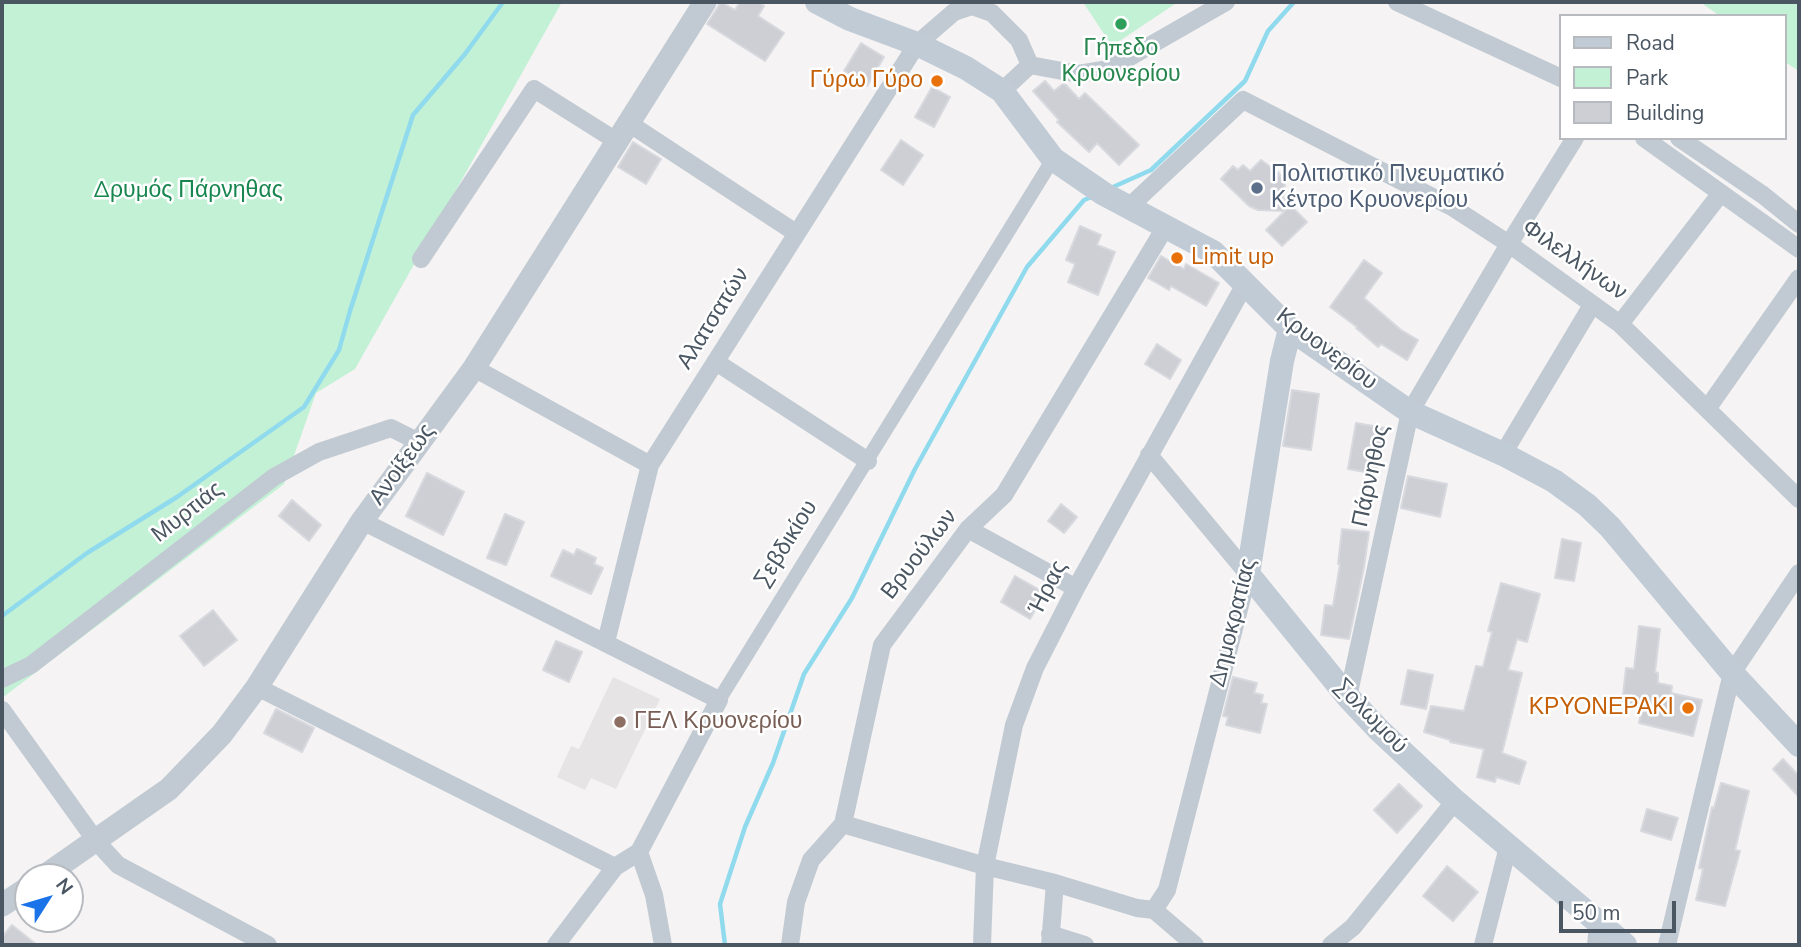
<!DOCTYPE html>
<meta charset="utf-8">
<style>
body{margin:0}
#map{position:relative;width:1801px;height:947px;overflow:hidden;background:#f5f3f3;font-family:"Nunito Sans",sans-serif}
canvas{display:block}
.frame{position:absolute;inset:0;border:4px solid #4a5661;pointer-events:none}
.legend{position:absolute;left:1559px;top:14px;width:228px;height:126px;box-sizing:border-box;background:#fff;border:2px solid #b7bbc0;margin:0;padding:9px 12px;list-style:none;font-size:21px;color:#4a5661}
.legend li{display:flex;align-items:center;gap:14px;height:35px}
.legend b{width:35px;border:2px solid #b7bbc0}
.north{position:absolute;left:14px;top:863px;width:70px;height:70px;box-sizing:border-box;background:#fff;border:2px solid #b7bbc0;border-radius:50%;rotate:53deg;font-size:19px;font-weight:700;line-height:28px;text-align:center;color:#4a5661}
.north::after{content:'';display:block;margin:auto;width:24px;height:32px;background:#1a73e8;clip-path:polygon(50% 0,100% 100%,50% 72%,0 100%)}
.scale{position:absolute;left:1559px;top:901px;width:117px;height:32px;box-sizing:border-box;border:4px solid #4a5661;border-top:0;padding-left:9px;font-size:21px;line-height:24px;white-space:nowrap;color:#4a5661;-webkit-text-stroke:5px #fff;paint-order:stroke}
</style>
<div id="map">
<canvas width="1801" height="947"></canvas>
<div class="frame"></div>
<ul class="legend">
<li><b style="height:9px;background:#c1cbd6"></b>Road</li>
<li><b style="height:19px;background:#c3f1d5"></b>Park</li>
<li><b style="height:19px;background:#cdcfd5"></b>Building</li>
</ul>
<div class="north">N</div>
<div class="scale">50 m</div>
</div>
<script>
const ctx = document.querySelector('canvas').getContext('2d');
ctx.lineJoin = 'round';
function fillPath(path, color) {
  ctx.fillStyle = color;
  ctx.fill(path, 'evenodd');
}
function shape(rows) {
  const path = new Path2D();
  for (const r of rows) {
    path.moveTo(r[0], r[1]);
    for (let i = 2; i < r.length; i += 2) path.lineTo(r[i], r[i + 1]);
  }
  return path;
}
function strokePath(path, color, width, dash) {
  ctx.strokeStyle = color;
  ctx.lineWidth = width;
  ctx.lineCap = dash ? 'butt' : 'round';
  ctx.setLineDash(dash || []);
  ctx.stroke(path);
}
function label(font, color, halo, rows, align = 'center') {
  ctx.font = font + ' "Nunito Sans",sans-serif';
  ctx.lineWidth = 5;
  ctx.setLineDash([]);
  ctx.textBaseline = 'middle';
  ctx.strokeStyle = halo;
  ctx.fillStyle = color;
  for (const [text, x, y, turn = 0] of rows) {
    ctx.save();
    ctx.translate(x, y);
    ctx.rotate((+turn || 0) * Math.PI / 180);
    ctx.textAlign = isNaN(turn) ? turn : align;
    if (halo) ctx.strokeText(text, 0, 0);
    ctx.fillText(text, 0, 0);
    ctx.restore();
  }
}
fillPath(shape([
 [613,677,660,699,616,789,591,778,585,790,557,777,571,746,579,749]
]), '#e6e4e5');
fillPath(shape([
 [2,2,562,2,355,369,316,393,284,484,2,698],
 [1083,2,1178,2,1112,46],
 [1700,2,1799,2,1799,71,1785,62,1785,16,1720,16]
]), '#c3f1d5');
strokePath(shape([
 [1113,187,1151,170,1245,81,1268,31,1294,2],
 [2,616,87,553,177,497,304,407,339,350,350,311,413,115,465,54,503,2],
 [725,945,720,904,745,827,773,763,804,674,852,598,915,469,1027,267,1084,200,1094,196]
]), '#90daee', 4.5);
const building = shape([
 [721,2,735,10,740,2,758,2,764,6,758,16,784,33,765,61,707,24,721,2],
 [861,43,884,57,867,86,844,71,861,43],
 [1045,81,1054,91,1064,83,1079,99,1085,93,1139,145,1119,165,1097,143,1089,152,1057,122,1059,120,1033,91,1045,81],
 [932,87,950,97,934,127,915,117,932,87],
 [901,140,923,155,903,185,881,170,901,140],
 [633,142,661,159,646,184,618,167,633,142],
 [1261,160,1279,173,1285,185,1283,198,1307,222,1282,246,1266,230,1285,211,1258,210,1249,206,1221,179,1233,166,1238,170,1243,165,1250,171,1261,160],
 [1080,226,1101,235,1097,245,1115,252,1098,295,1068,282,1075,264,1066,260,1080,226],
 [1161,256,1184,269,1186,264,1219,283,1206,306,1171,286,1169,290,1148,278,1161,256],
 [1364,260,1382,273,1364,298,1401,330,1418,340,1407,360,1381,344,1378,347,1356,328,1357,327,1330,307,1364,260],
 [1157,344,1181,360,1170,379,1145,364,1157,344],
 [1292,390,1319,394,1311,450,1283,446,1292,390],
 [1356,423,1385,428,1377,474,1348,469,1356,423],
 [427,473,464,492,443,535,406,516,427,473],
 [1408,476,1447,484,1440,517,1401,508,1408,476],
 [292,500,321,525,309,541,279,516,292,500],
 [1061,504,1077,517,1064,533,1048,521,1061,504],
 [505,514,524,522,506,565,487,558,505,514],
 [1342,529,1369,532,1364,567,1349,639,1321,635,1325,605,1333,606,1340,564,1338,564,1342,529],
 [1562,539,1581,543,1574,581,1555,578,1562,539],
 [577,549,596,558,594,564,603,568,591,594,551,576,563,550,574,555,577,549],
 [1015,576,1045,593,1030,619,1001,602,1015,576],
 [1501,583,1540,594,1527,642,1517,639,1508,670,1522,673,1502,753,1526,762,1519,784,1496,777,1495,782,1477,777,1484,749,1450,742,1450,740,1424,732,1431,706,1464,711,1476,666,1483,667,1492,632,1488,631,1501,583],
 [213,610,237,640,204,666,180,636,213,610],
 [1639,626,1660,629,1655,672,1658,673,1658,683,1672,686,1671,693,1702,700,1693,736,1639,723,1642,706,1622,704,1626,668,1634,669,1639,626],
 [556,641,582,652,569,682,543,670,556,641],
 [1408,670,1433,675,1426,709,1401,704,1408,670],
 [1233,677,1257,683,1254,693,1263,695,1261,703,1267,704,1260,733,1226,725,1228,717,1223,716,1233,677],
 [276,709,314,728,302,752,264,733,276,709],
 [1783,759,1799,776,1799,797,1773,769,1783,759],
 [1721,783,1749,791,1735,850,1740,851,1725,906,1696,900,1703,869,1699,868,1706,835,1712,807,1714,808,1721,783],
 [1399,784,1422,806,1397,833,1374,810,1399,784],
 [1647,809,1678,818,1671,840,1641,831,1647,809],
 [1447,866,1478,892,1453,921,1423,896,1447,866],
 [12,925,37,945,2,945,2,937,12,925]
]);
fillPath(building, '#cdcfd5');
strokePath(building, '#d7d9de', 2);
strokePath(shape([
 [719,700,1053,159]
]), '#c1cad2', 14);
strokePath(shape([
 [1397,2,1561,78],
 [1030,65,1078,74,1109,69,1226,2],
 [1002,91,1030,65],
 [630,124,796,233],
 [1644,138,1799,249],
 [1679,138,1763,195,1799,224],
 [1130,206,1243,100,1452,207,1509,244,1620,324,1799,499],
 [421,259,534,89,618,142],
 [1620,324,1721,193],
 [716,362,868,461],
 [474,368,650,465],
 [1707,409,1799,278],
 [1503,454,1592,305],
 [1149,455,1248,574,1167,890,1154,910],
 [362,521,719,700,639,852,615,867,556,945],
 [968,529,1076,588],
 [606,642,650,465,917,44,954,12,972,6,992,13,1019,40,1030,65],
 [2,679,31,665,274,477,319,452,391,428,419,442],
 [257,687,615,867],
 [1348,697,1410,412,1509,244,1575,138],
 [2,710,96,841,118,865,268,945],
 [843,824,985,866,1055,883,1137,908,1154,910,1195,945],
 [639,852,654,895,663,945],
 [1050,934,1085,945],
 [790,945,796,902,811,860,843,824,882,645,968,529,1004,495,1166,226],
 [982,945,985,866,1014,725,1035,668,1076,588,1245,284],
 [1050,945,1055,883],
 [1331,945,1353,927,1455,801],
 [1483,945,1508,847],
 [1596,945,1598,924],
 [1667,945,1732,673,1799,573]
]), '#c1cad2', 18);
strokePath(shape([
 [43,877,169,789,222,734,257,687,362,521,474,368,705,2],
 [2,905,28,888]
]), '#c1cad2', 23);
strokePath(shape([
 [817,2,850,19,917,44,966,68,1002,91,1053,159,1104,194,1213,252,1290,329,1410,412,1503,454,1554,481,1587,505,1610,527,1732,673,1799,745],
 [1290,329,1282,361,1248,574,1348,697,1379,730,1455,801,1625,945]
]), '#c1cbd6', 24);
for (const [x, y, r, color] of [
 [1121,24,7,"#2e9e5b"],
 [937,81,7,"#e8710a"],
 [1257,188,7,"#5c6f8a"],
 [1177,258,7,"#e8710a"],
 [1688,708,7,"#e8710a"],
 [620,722,7,"#8d6e63"]
]) {
  const dot = new Path2D();
  dot.arc(x, y, r, 0, 2 * Math.PI);
  ctx.fillStyle = color;
  ctx.fill(dot);
  strokePath(dot, '#fff', 2.5);
}
label('23px', '#27864d', '#fff', [
 ["Γήπεδο",1121,49],
 ["Κρυονερίου",1121,75]
]);
label('23px', '#c56008', '#fff', [
 ["Γύρω Γύρο",923,81],
 ["Limit up",1191,258,"left"],
 ["ΚΡΥΟΝΕΡΑΚΙ",1674,708]
], 'right');
label('23px', '#4e5e75', '#fff', [
 ["Πολιτιστικό Πνευματικό",1271,175],
 ["Κέντρο Κρυονερίου",1271,201]
], 'left');
label('23px', '#17864f', '#fff', [
 ["Δρυμός Πάρνηθας",188,191]
]);
label('23px', '#4a5661', '#fff', [
 ["Φιλελλήνων",1574,261,35],
 ["Αλατσατών",714,319,-58],
 ["Κρυονερίου",1326,350,37],
 ["Ανοίξεως",403,465,-54],
 ["Πάρνηθος",1372,476,-78],
 ["Μυρτιάς",188,513,-38],
 ["Σεβδικίου",787,544,-58],
 ["Βρυούλων",920,555,-52],
 ["Ήρας",1049,588,-63],
 ["Δημοκρατίας",1234,623,-76],
 ["Σολωμού",1370,717,46]
]);
label('23px', '#785e54', '#fff', [
 ["ΓΕΛ Κρυονερίου",634,722]
], 'left');
</script>
